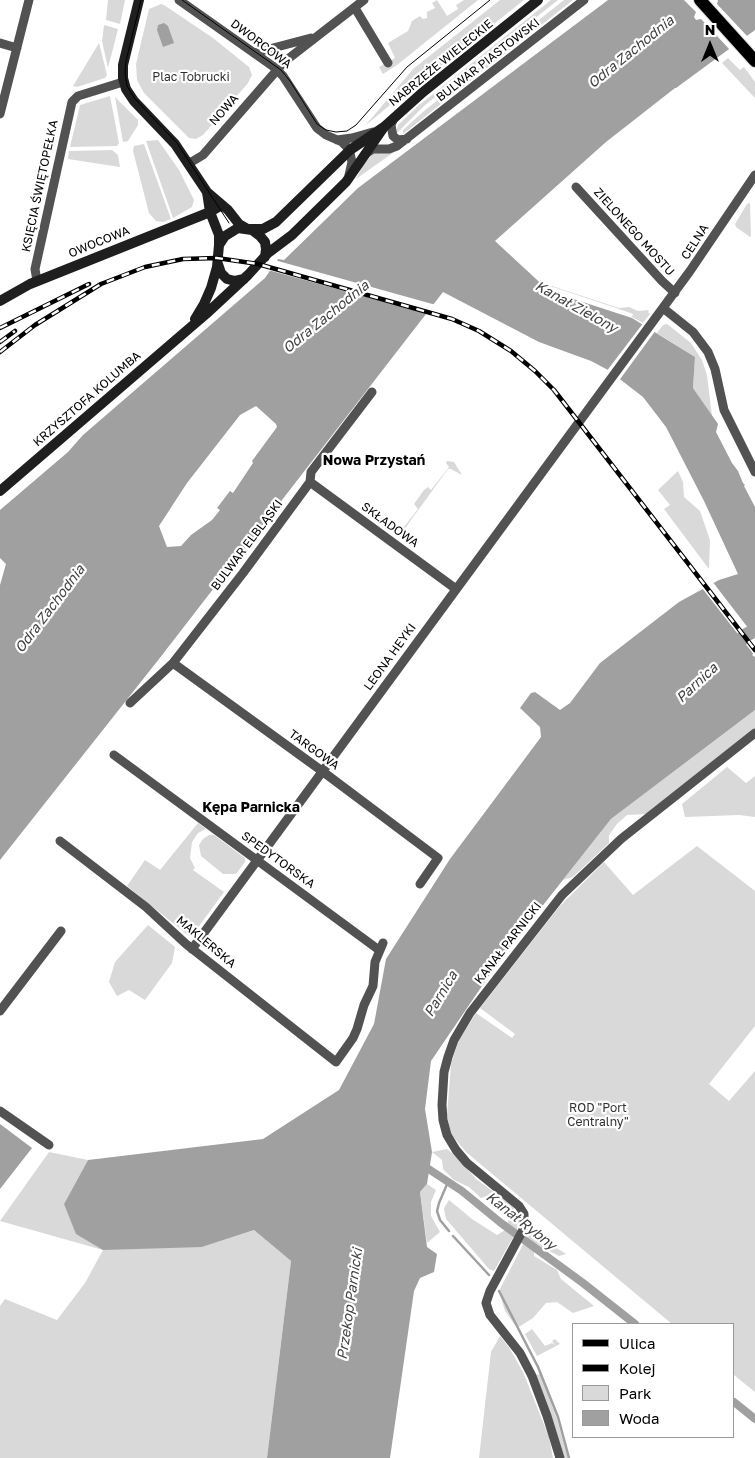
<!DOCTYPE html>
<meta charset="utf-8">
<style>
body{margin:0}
#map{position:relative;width:755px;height:1458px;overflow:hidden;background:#fff;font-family:"Golos Text",sans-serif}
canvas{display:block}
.legend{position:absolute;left:572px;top:1323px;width:162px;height:115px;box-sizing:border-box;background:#fff;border:1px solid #999;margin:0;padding:6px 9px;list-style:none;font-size:15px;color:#000}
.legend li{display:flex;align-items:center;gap:10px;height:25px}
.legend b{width:25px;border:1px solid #999}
.north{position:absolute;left:685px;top:20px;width:50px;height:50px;-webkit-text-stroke:4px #fff;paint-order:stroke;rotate:0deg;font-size:14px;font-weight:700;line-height:20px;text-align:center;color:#000}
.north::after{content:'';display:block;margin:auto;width:18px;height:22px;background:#000;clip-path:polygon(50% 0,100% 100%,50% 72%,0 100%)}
</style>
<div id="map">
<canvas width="755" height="1458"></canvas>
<ul class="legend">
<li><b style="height:6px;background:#000"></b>Ulica</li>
<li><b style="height:6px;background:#000"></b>Kolej</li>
<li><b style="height:14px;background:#d9d9d9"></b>Park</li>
<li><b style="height:14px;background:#a0a0a0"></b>Woda</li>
</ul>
<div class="north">N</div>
</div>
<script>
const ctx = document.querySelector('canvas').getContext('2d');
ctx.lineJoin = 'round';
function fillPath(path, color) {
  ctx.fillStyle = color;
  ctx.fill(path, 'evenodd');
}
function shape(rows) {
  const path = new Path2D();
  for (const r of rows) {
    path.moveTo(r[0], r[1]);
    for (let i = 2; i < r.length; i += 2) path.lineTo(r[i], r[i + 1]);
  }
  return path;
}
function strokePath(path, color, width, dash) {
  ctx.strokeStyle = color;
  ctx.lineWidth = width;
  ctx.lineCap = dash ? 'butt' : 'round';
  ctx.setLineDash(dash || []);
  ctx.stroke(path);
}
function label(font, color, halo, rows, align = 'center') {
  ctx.font = font + ' "Golos Text",sans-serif';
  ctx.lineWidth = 4.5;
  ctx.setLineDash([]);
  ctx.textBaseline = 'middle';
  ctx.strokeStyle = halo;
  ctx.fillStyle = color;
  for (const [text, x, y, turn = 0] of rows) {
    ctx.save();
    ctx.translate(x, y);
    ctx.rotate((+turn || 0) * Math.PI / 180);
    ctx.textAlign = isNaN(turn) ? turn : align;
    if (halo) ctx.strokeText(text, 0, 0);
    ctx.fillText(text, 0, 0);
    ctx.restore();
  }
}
fillPath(shape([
 [108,0,125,0,120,24,106,20],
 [437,0,447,16,458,9,456,5,464,0,478,0,397,65,383,74,379,67,395,58,388,43,408,31,412,21,420,16,423,19,427,18,427,12,435,8,432,3],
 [500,0,524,0,417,85,407,91,398,93,393,98,390,105,365,126,413,69],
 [551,0,558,0,424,106,396,134,398,125,418,106],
 [564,0,573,0,403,134,403,130,424,111],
 [161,4,164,5,213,38,249,67,252,75,248,83,203,135,196,139,189,138,144,93,137,80,136,64,149,9],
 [104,25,118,29,108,68,102,41],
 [99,43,107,75,105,78,77,87,73,86],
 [728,58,740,70,744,67,755,82,755,98,722,63],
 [110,96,119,143,117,146,70,147,80,105],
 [115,97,138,120,138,125,128,141,123,142],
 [158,140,179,170,194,200,192,207,173,218,146,141],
 [144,144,171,219,163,222,156,221,149,213,133,151,134,146],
 [112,150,118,155,120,167,68,159,69,151],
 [374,152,394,152,356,179,363,165],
 [750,203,751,236,750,237,736,227,735,224,747,204],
 [552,286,619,308,629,307,638,311,649,310,648,312,650,314,643,323,632,317,633,314,619,309,553,287,550,290],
 [667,324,691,343,702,360,707,375,712,416,693,388,695,357,657,333,663,325],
 [447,461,454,462,462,475,451,469,448,469,411,520,404,530,400,532,418,509,414,504,424,490,428,487,431,490,449,467,446,463],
 [678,471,683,482,684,497,700,511,710,540,709,569,664,509,670,505,658,490],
 [755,710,755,729,647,814,627,815,617,824,609,835,609,843,573,877,563,880,611,819],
 [727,767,746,783,755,776,755,817,739,815,685,817,682,804],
 [198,823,206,829,198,833,192,842,190,858,195,868,193,870,224,892,194,933,189,936,127,886,145,860,160,870],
 [209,835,214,835,245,858,245,862,236,874,223,874,201,856,199,845,203,839],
 [697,846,755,891,755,1026,709,1084,729,1101,755,1071,755,1392,734,1375,734,1324,672,1324,466,1152,451,1134,447,1115,451,1064,459,1040,476,1013,512,1038,515,1034,480,1008,559,907,604,862,633,895],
 [148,925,175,947,172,963,145,1000,129,990,117,996,109,982,115,962],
 [447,1149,457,1157,477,1180,507,1201,513,1207,517,1214,519,1222,516,1232,494,1271,489,1269,446,1219,444,1208,449,1200,472,1219,497,1235,505,1230,509,1219,508,1212,487,1196,481,1198,469,1187,454,1180,443,1169,442,1160,432,1152],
 [49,1152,88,1160,64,1204,202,1247,254,1230,291,1261,267,1458,0,1458,0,1306,5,1299,57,1320,85,1283,103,1250,0,1221],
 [427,1184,436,1190,431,1202,431,1216,440,1232,427,1243,420,1192],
 [530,1231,566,1254,559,1256,543,1248,534,1252,534,1256,557,1270,561,1279,594,1306,573,1313,557,1302,546,1303,533,1318,517,1328,505,1311,499,1291],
 [532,1329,545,1346,552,1343,555,1345,552,1341,555,1339,560,1344,537,1356,525,1334],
 [500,1336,510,1349,523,1372,549,1437,553,1458,479,1458,491,1352],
 [540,1374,556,1416,568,1458,564,1458,536,1375]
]), '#d9d9d9');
fillPath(shape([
 [608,0,755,0,755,30,676,88,675,88,606,142,495,241,549,291,632,318,695,357,693,388,718,424,716,432,732,463,738,471,743,483,745,485,744,486,755,507,755,652,752,655,755,657,755,710,611,819,499,961,431,1061,425,1109,432,1152,427,1184,420,1192,427,1247,437,1254,434,1272,420,1278,414,1291,390,1458,267,1458,291,1261,254,1230,202,1247,103,1250,76,1234,64,1204,88,1160,263,1139,339,1090,374,1024,386,959,450,859,541,737,540,727,520,708,531,693,535,692,560,710,570,703,600,663,679,602,719,580,738,574,704,501,666,427,643,397,608,370,591,361,539,342,443,292,159,659,0,860,0,585,6,564,0,558,0,510,68,452,83,435,265,278,278,259,284,260,358,188],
 [256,406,276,424,277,427,252,461,253,463,233,493,230,491,217,508,220,510,212,520,191,535,181,546,167,547,159,526,187,483,240,415],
 [164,23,168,26,174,43,163,47,157,30,158,25],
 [0,1124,32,1148,0,1189]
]), '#a0a0a0');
fillPath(shape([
 [684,0,718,0,717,4,748,37,731,51,701,19,696,20,694,17,696,12],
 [275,259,278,261,436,305,429,314,268,270],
 [644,322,656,330,618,382,606,372],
 [712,581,755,637,755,656,702,588,702,586]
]), '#fff');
strokePath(shape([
 [448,1182,439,1203,437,1211,440,1220,449,1231],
 [453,1236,489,1275],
 [499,1291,538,1367,558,1417,569,1458]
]), '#a0a0a0', 2.5);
strokePath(shape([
 [421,1164,462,1191,501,1223,583,1283,635,1324],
 [734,1402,755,1419]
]), '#a0a0a0', 8);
strokePath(shape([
 [728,652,746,635,755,630]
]), '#a0a0a0', 14);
const primary = shape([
 [700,0,755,61]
]);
strokePath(primary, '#dbdbdb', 14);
strokePath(shape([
 [179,0,274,67,283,76,317,128,326,135,342,142,349,149,352,162,349,175],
 [355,8,388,63],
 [0,43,17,48],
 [254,53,311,38],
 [0,114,29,0],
 [394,118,391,125,393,136,398,140,407,139],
 [337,140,352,138,373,132],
 [365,154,373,149,389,149,397,146,584,0],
 [188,164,203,155,284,62,364,0],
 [576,187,662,281,675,293],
 [37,281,35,269,72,102,78,96,123,82],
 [663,308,693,332,708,352,715,369,724,410,755,472],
 [310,482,456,589],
 [173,663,322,771,438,858,420,884],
 [130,703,173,663,243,573,310,482,311,472,372,392],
 [114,755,379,950],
 [60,841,146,907,186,944,336,1062,353,1038,357,1029,364,1005,373,986,375,962,383,943],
 [192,949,690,271,755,175],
 [0,1011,61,931],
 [0,1111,49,1145],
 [560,1458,547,1416,532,1376,520,1353,490,1315,486,1303,490,1291,524,1228,524,1214,519,1206,467,1163,456,1150,447,1135,443,1120,442,1105,444,1072,448,1057,454,1040,470,1013,562,895,621,839,755,733]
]), '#525252', 9);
strokePath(shape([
 [139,0,123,65,123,78,126,89,134,101,175,144,207,192,228,210,239,224,246,228],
 [207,192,210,212,219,235,219,244],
 [250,229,263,229,276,222,350,150,384,127,423,92,538,0],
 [218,264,221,273,227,279,235,281,244,279],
 [0,301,30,284,210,212,222,205],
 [195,319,204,304,211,288,217,267,219,245,225,236,238,228,252,230,260,236,265,242,266,249,265,257],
 [0,491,206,314,248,275,268,253,292,235,346,182,384,127]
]), '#1f1f1f', 10);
strokePath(primary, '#000', 12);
strokePath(shape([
 [141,0,126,61,125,73,127,86,135,99,177,143,229,223],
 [182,0,281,70,290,81,317,124,326,130,336,132,347,131,356,125,407,67,490,0],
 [697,0,755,62]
]), '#000', 1);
const rail = shape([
 [0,328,89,284],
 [0,342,15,331],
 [0,352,35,325,101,284,145,267,183,259,217,258,258,264,452,319,479,331,511,351,535,371,554,390,755,650]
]);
strokePath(rail, '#000', 4.5);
strokePath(rail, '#fff', 2.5, [8]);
label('12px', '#000', '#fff', [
 ["DWORCOWA",261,44,37],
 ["BULWAR PIASTOWSKI",488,60,-38],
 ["NABRZEŻE WIELECKIE",441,63,-39],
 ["NOWA",224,110,-49],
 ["KSIĘCIA ŚWIĘTOPEŁKA",40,186,-78],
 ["ZIELONEGO MOSTU",634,232,48],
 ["OWOCOWA",99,242,-22],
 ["CELNA",695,242,-57],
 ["KRZYSZTOFA KOLUMBA",87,399,-41],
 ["SKŁADOWA",390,525,36],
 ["BULWAR ELBLĄSKI",247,545,-53],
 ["LEONA HEYKI",390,657,-54],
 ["TARGOWA",314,750,36],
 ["SPEDYTORSKA",278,860,36],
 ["MAKLERSKA",206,942,40],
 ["KANAŁ PARNICKI",508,943,-52]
]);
label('12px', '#303030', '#fff', [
 ["Plac Tobrucki",191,77],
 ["ROD \"Port",598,1108],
 ["Centralny\"",598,1122]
]);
label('italic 14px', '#414141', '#fff', [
 ["Odra Zachodnia",631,52,-39],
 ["Kanał Zielony",576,307,29],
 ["Odra Zachodnia",326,317,-39],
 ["Odra Zachodnia",50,609,-53],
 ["Parnica",697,683,-43],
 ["Parnica",441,994,-59],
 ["Kanał Rybny",521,1221,38],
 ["Przekop Parnicki",350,1304,-82]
]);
label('bold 14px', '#000', '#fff', [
 ["Nowa Przystań",374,461],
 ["Kępa Parnicka",251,808]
]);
</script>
